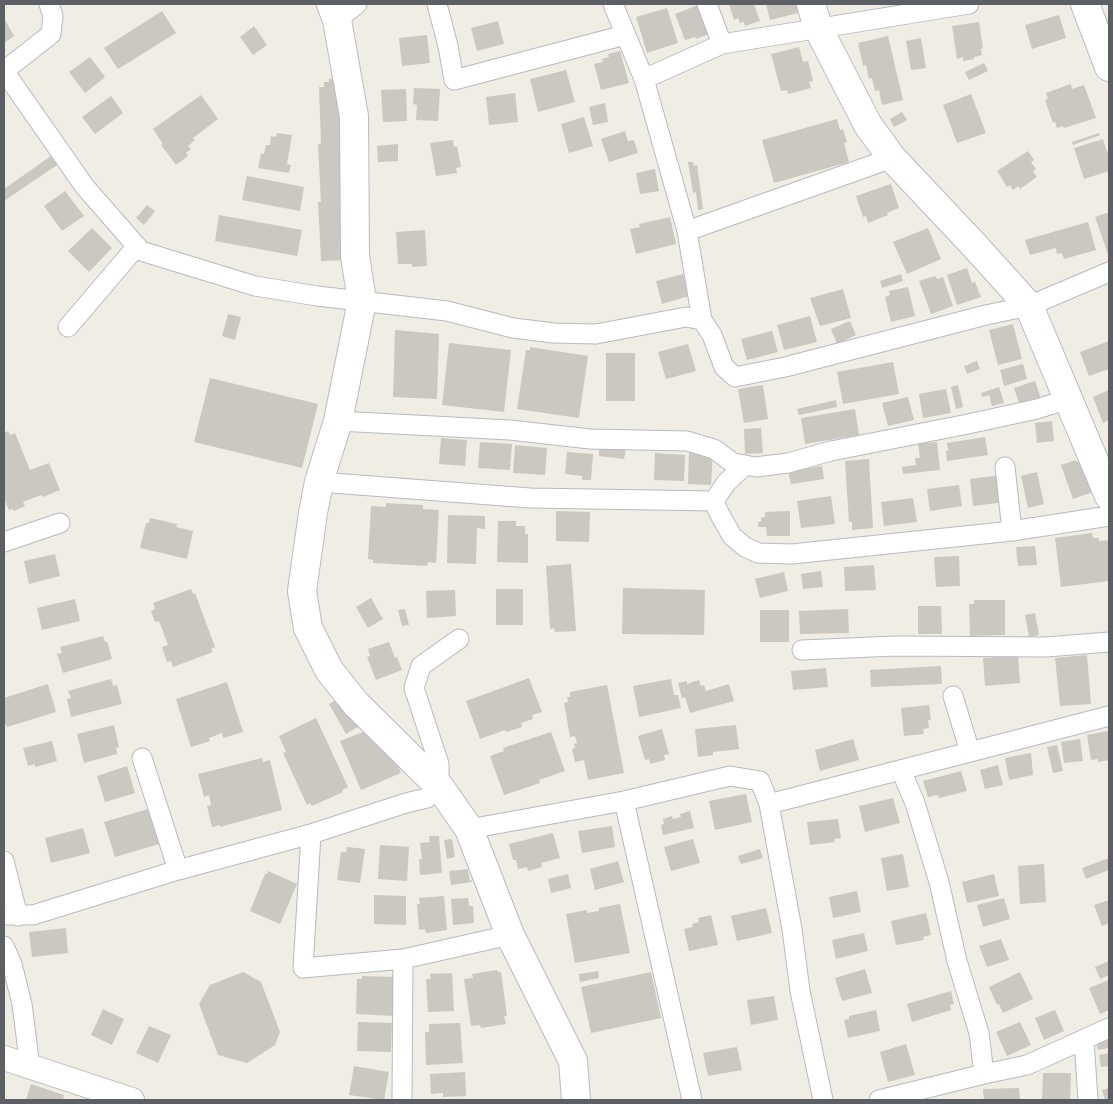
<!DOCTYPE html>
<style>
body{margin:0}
#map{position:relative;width:1113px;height:1104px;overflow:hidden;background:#efede4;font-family:Rubik,sans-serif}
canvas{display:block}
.frame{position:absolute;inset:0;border:5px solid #5c6065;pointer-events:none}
</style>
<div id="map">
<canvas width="1113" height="1104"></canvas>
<div class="frame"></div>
</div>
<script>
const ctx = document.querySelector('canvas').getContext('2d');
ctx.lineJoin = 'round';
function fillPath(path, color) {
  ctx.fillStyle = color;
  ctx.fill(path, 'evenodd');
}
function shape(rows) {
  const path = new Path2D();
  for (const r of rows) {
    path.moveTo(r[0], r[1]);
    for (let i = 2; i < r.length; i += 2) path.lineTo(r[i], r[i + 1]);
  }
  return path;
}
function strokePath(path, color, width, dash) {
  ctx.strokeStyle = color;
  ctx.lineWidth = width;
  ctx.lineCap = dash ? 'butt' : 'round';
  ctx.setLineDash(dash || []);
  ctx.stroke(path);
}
fillPath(shape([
 [729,4,754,4,760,21,745,26,744,22,740,23,738,18,734,20],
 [766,4,796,4,798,13,770,20],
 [698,5,709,34,696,39,695,37,685,40,675,14],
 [667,8,678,43,647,53,636,17],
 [162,11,176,33,118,69,104,48],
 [1059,15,1066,38,1032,49,1025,25],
 [4,18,14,36,4,43],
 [498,21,504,44,477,51,471,28],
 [979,22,983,48,981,49,982,55,974,57,974,59,963,61,963,57,957,59,952,26],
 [254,26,267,45,253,55,240,37],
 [427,35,430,63,402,66,399,38],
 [888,36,903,100,882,105,879,90,875,91,872,78,869,79,866,65,863,66,858,43],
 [921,38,926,68,911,70,906,41],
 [799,47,803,62,808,61,813,81,809,82,811,88,788,94,787,90,781,91,771,54],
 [620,51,629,83,601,90,594,64,603,62,602,59,609,57,608,54],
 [90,57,105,77,85,93,69,72],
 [984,63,988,71,969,80,965,72],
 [566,70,575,102,538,112,530,79],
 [339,78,347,260,321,261,318,202,321,202,318,144,321,144,319,87,324,87,324,82,329,82,329,79],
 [1071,84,1072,89,1084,85,1096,118,1064,128,1063,126,1057,128,1055,122,1053,123,1045,100,1048,99,1046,93],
 [414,88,440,89,438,121,416,120,417,105,413,104],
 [406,89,407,121,383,122,381,90],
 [515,93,518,122,489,125,486,97],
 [971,94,986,133,957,143,943,105],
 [201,95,218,119,193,138,195,140,188,146,191,149,186,153,188,156,176,165,161,145,163,144,153,129],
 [111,96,123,113,95,134,82,117],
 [605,103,608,122,593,125,589,107],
 [902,112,907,120,894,127,890,119],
 [584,117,593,146,569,153,561,124],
 [837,119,840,130,843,129,847,142,844,143,849,162,774,183,762,140],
 [625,131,628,141,634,140,638,153,609,162,601,139],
 [277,133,292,135,287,164,291,165,289,173,258,168,261,153,264,154,266,145,270,145,271,136,276,137],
 [1099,133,1100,135,1073,145,1072,142],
 [1103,139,1107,152,1109,151,1109,171,1084,179,1074,148],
 [453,140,454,147,457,146,461,167,456,168,457,173,436,176,430,143],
 [398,144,398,161,378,162,377,146],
 [1028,151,1034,160,1031,162,1036,169,1033,171,1037,177,1020,189,1018,186,1013,190,1010,185,1007,187,997,171],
 [51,156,57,165,4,201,4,189],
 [688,162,693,162,694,166,697,165,703,209,698,210,696,192,693,193],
 [655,169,659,191,640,194,636,173],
 [247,176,304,187,300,211,242,200],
 [891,184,899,208,887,213,888,215,868,223,866,216,863,217,856,196],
 [65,191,84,216,62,231,44,206],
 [147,205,155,211,144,225,136,218],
 [1109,212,1109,257,1095,217],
 [219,215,302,230,297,256,215,241],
 [670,217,676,244,636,254,630,229,640,227,639,224],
 [1088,222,1096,250,1064,259,1062,253,1057,254,1056,248,1030,255,1025,240],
 [92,228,112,248,89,272,68,251],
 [928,228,941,259,907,274,893,242],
 [425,230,427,266,412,267,412,264,398,264,396,232],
 [967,268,972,283,975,282,981,297,957,305,947,275],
 [683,274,689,296,662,304,656,281],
 [901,274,903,281,882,288,880,281],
 [935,276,937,279,943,277,953,306,931,314,919,281],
 [908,287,915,316,891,322,885,297,890,295,889,291],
 [843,289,851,318,820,326,810,298],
 [228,314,241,317,235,340,222,336],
 [810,316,817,342,784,350,777,325],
 [850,321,856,335,837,344,831,329],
 [1013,324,1022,359,998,365,989,330],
 [395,330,439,334,437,399,393,397],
 [772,331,778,352,747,360,741,339],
 [1109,341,1109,369,1089,376,1080,352],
 [449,343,511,350,504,412,442,405],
 [688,344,696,371,666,379,658,352],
 [530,347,588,356,579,418,517,409,526,350,530,350],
 [606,353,635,353,635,401,606,401],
 [977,361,980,369,967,374,964,366],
 [893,362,899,394,843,404,837,372],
 [1023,364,1027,379,1004,386,1000,370],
 [210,378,318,404,302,468,194,442],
 [1035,381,1041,399,1020,406,1014,388],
 [763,385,768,419,744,423,738,389],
 [958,385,963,407,956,409,951,387],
 [999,387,1004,403,992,406,989,395,982,397,981,393],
 [946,389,951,413,923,418,919,394],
 [1109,390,1109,420,1103,423,1093,397],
 [908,397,914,420,888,426,882,403],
 [836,400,837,407,799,415,797,409],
 [855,409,859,435,805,444,801,418],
 [1052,421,1054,441,1037,443,1035,423],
 [761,428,763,453,745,454,744,429],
 [8,431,10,435,15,433,30,470,49,463,60,490,43,497,41,495,23,502,25,506,14,511,13,509,9,510,4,499,4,433],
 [985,437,988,455,947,461,946,451,948,451,947,443],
 [441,438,467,440,465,466,439,464],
 [480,442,512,444,510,470,478,468],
 [937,442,940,470,903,474,902,467,916,465,915,458,920,458,918,444],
 [515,445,547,448,545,475,513,473],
 [599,446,626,449,624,459,599,456],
 [689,451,713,452,711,485,688,484],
 [567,452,593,454,591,480,582,480,582,476,565,474],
 [655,453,685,455,684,481,654,480],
 [869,459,873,528,852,530,852,522,849,522,845,461],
 [1076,460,1077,462,1081,461,1093,492,1073,499,1061,465],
 [822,466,824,479,791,484,788,471],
 [1037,472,1044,504,1028,508,1021,476],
 [1002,475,1006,502,973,506,970,479],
 [959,485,962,506,930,511,927,489],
 [831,496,835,524,801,528,797,501],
 [913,498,917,522,884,526,881,502],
 [386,503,423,505,423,509,439,510,436,563,428,562,427,566,373,563,373,560,368,559,371,506,386,507],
 [556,511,590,512,589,542,556,541],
 [790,511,790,536,767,536,766,527,758,527,758,522,761,522,761,518,765,517,765,512],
 [448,515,485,516,485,529,477,528,476,564,447,563],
 [150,518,177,524,176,527,193,531,187,559,140,548,146,523,149,523],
 [498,521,516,521,516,526,525,526,525,534,528,534,528,563,497,562],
 [1092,533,1093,538,1099,538,1099,541,1109,540,1109,581,1061,587,1055,538],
 [1035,546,1037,565,1018,566,1016,547],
 [55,554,60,576,29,584,24,561],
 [959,556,960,586,936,587,934,557],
 [571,564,576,631,555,632,554,628,550,629,546,566],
 [874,565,876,590,845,591,844,567],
 [821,571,823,587,803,589,801,574],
 [784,572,788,591,760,598,755,579],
 [623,588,705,590,704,635,622,634],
 [191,589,193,594,195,593,215,647,211,649,213,652,173,667,171,661,167,662,162,647,168,645,159,621,155,622,151,611,155,609,153,603],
 [496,589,523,589,523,625,496,625],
 [455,590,456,616,427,618,426,591],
 [371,598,383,619,368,628,356,607],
 [75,599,80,621,42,630,37,608],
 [974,600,1005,600,1005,635,970,636,969,604,974,604],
 [918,606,941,606,942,634,918,634],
 [405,609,409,625,402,626,398,610],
 [848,609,849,633,800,634,799,611],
 [760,610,789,610,789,642,760,642],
 [1035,613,1039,635,1029,637,1025,615],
 [103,636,105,642,107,641,112,659,63,673,57,654,62,653,60,647],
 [389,642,395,658,397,657,402,670,376,680,367,657,370,656,368,649],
 [1087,655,1091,704,1060,706,1055,658],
 [1018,656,1020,683,985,686,983,658],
 [941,666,942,684,871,687,870,670],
 [826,668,828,687,793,690,791,671],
 [529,678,542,712,532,715,533,719,521,723,522,727,506,732,505,730,480,739,466,701],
 [111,679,113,686,117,685,122,704,71,717,67,699,71,698,68,691],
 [671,679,674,695,678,695,681,708,639,717,633,686],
 [699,680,701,686,704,685,706,691,729,684,734,701,690,713,685,697,682,698,678,683,687,681,687,684],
 [227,682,243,732,223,738,222,733,209,738,210,741,191,747,176,699],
 [48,684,56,712,7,727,4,721,4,698],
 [607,685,624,773,588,780,584,760,575,762,572,749,575,748,574,744,577,743,575,736,570,737,564,703,568,702,567,697,570,697,570,692],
 [344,695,368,721,346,734,329,704],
 [929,705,931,720,928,720,929,728,923,729,924,734,904,736,901,708],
 [316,718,348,787,342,790,343,792,312,806,310,803,307,805,283,753,286,752,279,736],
 [114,725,119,747,116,748,117,754,84,763,77,734],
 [736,725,739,749,713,752,713,755,698,757,695,729],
 [373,728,391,749,401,773,361,790,340,741],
 [662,729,669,754,664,755,665,760,650,764,649,759,645,760,638,736],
 [1108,731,1109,760,1098,762,1098,759,1091,760,1087,735],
 [551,732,565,771,539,780,540,783,504,795,490,756,504,751,503,748],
 [853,739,859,760,820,771,815,750],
 [1080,739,1083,761,1064,763,1061,742],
 [52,741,57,761,35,767,35,764,28,766,23,748],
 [1057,745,1063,771,1053,773,1047,747],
 [1031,753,1033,775,1009,780,1005,758],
 [262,758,263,762,270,760,282,810,220,827,220,825,212,827,207,806,211,805,209,795,204,797,198,774],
 [998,765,1003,785,985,789,980,770],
 [127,766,135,793,105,802,97,776],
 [961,771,967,791,939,798,938,795,928,797,923,781],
 [746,794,752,822,715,830,709,801],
 [893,798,900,823,865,832,859,806],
 [148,809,159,844,115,857,104,822],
 [690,811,694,828,663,835,661,825,664,824,663,819,672,816,673,819,681,817,680,814],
 [838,819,841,838,834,839,835,842,810,845,807,822],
 [612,826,615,847,582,853,578,831],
 [83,828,90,853,51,863,45,838],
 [553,833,560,858,541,863,542,867,528,871,527,867,518,869,516,860,513,860,509,844],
 [429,836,439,836,442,873,420,875,419,859,422,859,420,843,430,842],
 [452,839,455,857,447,859,444,840],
 [693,839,700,863,671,871,664,847],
 [380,845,409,847,407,881,378,879],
 [347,847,365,849,360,883,337,880,341,852,346,852],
 [760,849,763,858,741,864,738,856],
 [903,854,909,887,887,891,881,858],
 [1109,858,1109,870,1086,879,1082,868],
 [618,861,624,882,595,890,590,869],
 [1044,864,1046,902,1020,904,1018,866],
 [468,869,470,881,472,880,472,882,451,885,449,871],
 [268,871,297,884,280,924,250,911,265,874,267,874],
 [568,874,571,888,551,893,548,879],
 [994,874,999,896,967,903,962,882],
 [857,891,861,912,833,918,829,897],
 [374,895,406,896,406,925,374,924],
 [444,896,447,930,426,933,425,929,419,930,417,904,420,904,419,898],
 [468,898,469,906,473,906,474,923,453,925,451,899],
 [1004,898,1010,919,983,927,977,905],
 [1109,900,1109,923,1102,926,1094,905],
 [620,904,630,953,575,963,566,914,587,910,587,913,599,911,599,908],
 [766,908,772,933,737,941,731,916],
 [926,913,931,935,923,937,924,940,896,945,891,921],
 [711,915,718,945,689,951,684,929,693,927,692,924,699,922,698,918],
 [66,928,68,953,32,957,29,932],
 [864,933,868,951,836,959,832,940],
 [1001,939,1009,960,987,967,979,946],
 [1109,961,1109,975,1100,979,1095,967],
 [865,969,872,993,842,1001,835,978],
 [497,970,498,972,501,972,507,1016,504,1016,506,1024,481,1028,480,1025,471,1026,464,979,473,978,472,974],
 [598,971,599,978,580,982,579,974],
 [243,972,261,982,280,1032,275,1045,247,1063,218,1055,199,1004,210,985],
 [651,972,661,1018,591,1033,581,987],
 [1020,972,1033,999,1003,1013,999,1004,997,1005,989,987],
 [452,973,454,1011,428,1012,426,979,431,979,430,974],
 [362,976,395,977,393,1016,356,1014,357,979,362,979],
 [1109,980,1109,1010,1100,1014,1089,988],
 [951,991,954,1004,950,1005,951,1010,912,1022,907,1004],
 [774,996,778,1020,751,1025,747,1000],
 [103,1009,124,1019,112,1045,91,1035],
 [876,1010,880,1031,848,1038,844,1020,849,1019,849,1016],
 [1055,1010,1064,1031,1044,1040,1035,1018],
 [358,1022,392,1023,391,1052,357,1051],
 [1020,1022,1031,1045,1007,1056,996,1032],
 [460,1023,463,1063,426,1065,425,1032,429,1032,429,1024],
 [149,1026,171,1035,158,1063,136,1053],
 [1109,1039,1109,1048,1098,1050,1096,1042],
 [906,1044,915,1075,888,1082,880,1052],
 [737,1047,742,1070,708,1076,703,1053],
 [1109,1053,1109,1066,1101,1067,1099,1055],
 [354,1066,389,1072,384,1100,349,1095],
 [465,1072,466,1096,443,1097,443,1093,431,1094,430,1074],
 [1043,1073,1071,1073,1070,1100,1042,1100],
 [31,1084,64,1095,63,1100,26,1100],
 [1019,1088,1020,1100,984,1100,983,1089],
 [1109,1088,1109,1100,1105,1100,1102,1090]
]), '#cac8c1');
const minor = shape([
 [49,4,53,16,51,34,4,71,85,187,141,251,255,286,317,296,447,311,513,328,554,333,596,334,686,317,702,320,712,335,724,367,735,377,785,367,986,315,1029,306,1109,272],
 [437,4,448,46,454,80,625,35],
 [613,4,644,79,687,231,702,320],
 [707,4,722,44],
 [337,20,357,4],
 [644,79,722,44,969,4],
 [687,231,892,158],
 [68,327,137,246],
 [338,421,510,430,590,439,687,441,714,449,733,463,756,467,788,463,831,451,968,424,1037,409,1068,399],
 [1005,467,1012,531],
 [319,482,530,498,714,501,719,513,732,536,745,547,758,553,792,554,1012,531,1109,516],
 [714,501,726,483,745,465],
 [4,542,60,523],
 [802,650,895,646,1046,647,1109,642],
 [953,696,970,752],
 [142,758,178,870],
 [901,770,915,803,939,882,957,961,979,1033,984,1074],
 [624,801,692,1100],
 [769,804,1109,716],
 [469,829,624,801,730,776,760,781,769,804,792,929,800,991,823,1100],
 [311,834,303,968,403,959,510,935],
 [4,861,18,916],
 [4,915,33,915,178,870,311,834,406,803,427,798,439,786,439,764,414,688,421,666,459,639],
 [4,946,12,964,22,1004,30,1067],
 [1084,1040,1088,1100],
 [402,1100,403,959],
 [879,1100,984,1074,1027,1065,1109,1028]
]);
const tertiary = shape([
 [4,1058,132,1100]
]);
const secondary = shape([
 [331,4,337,20,354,116,355,256,362,301,338,421,319,482,313,513,302,591,308,628,329,670,356,704,439,786,469,829,510,935,573,1061,576,1100],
 [811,4,818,28,868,125,892,158,974,245,1029,306,1109,496],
 [1085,4,1109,67]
]);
strokePath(minor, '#b7babf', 21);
strokePath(tertiary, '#b7babf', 26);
strokePath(secondary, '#b8bbc1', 30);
strokePath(minor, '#fff', 19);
strokePath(tertiary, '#fff', 24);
strokePath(secondary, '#fff', 28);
</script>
